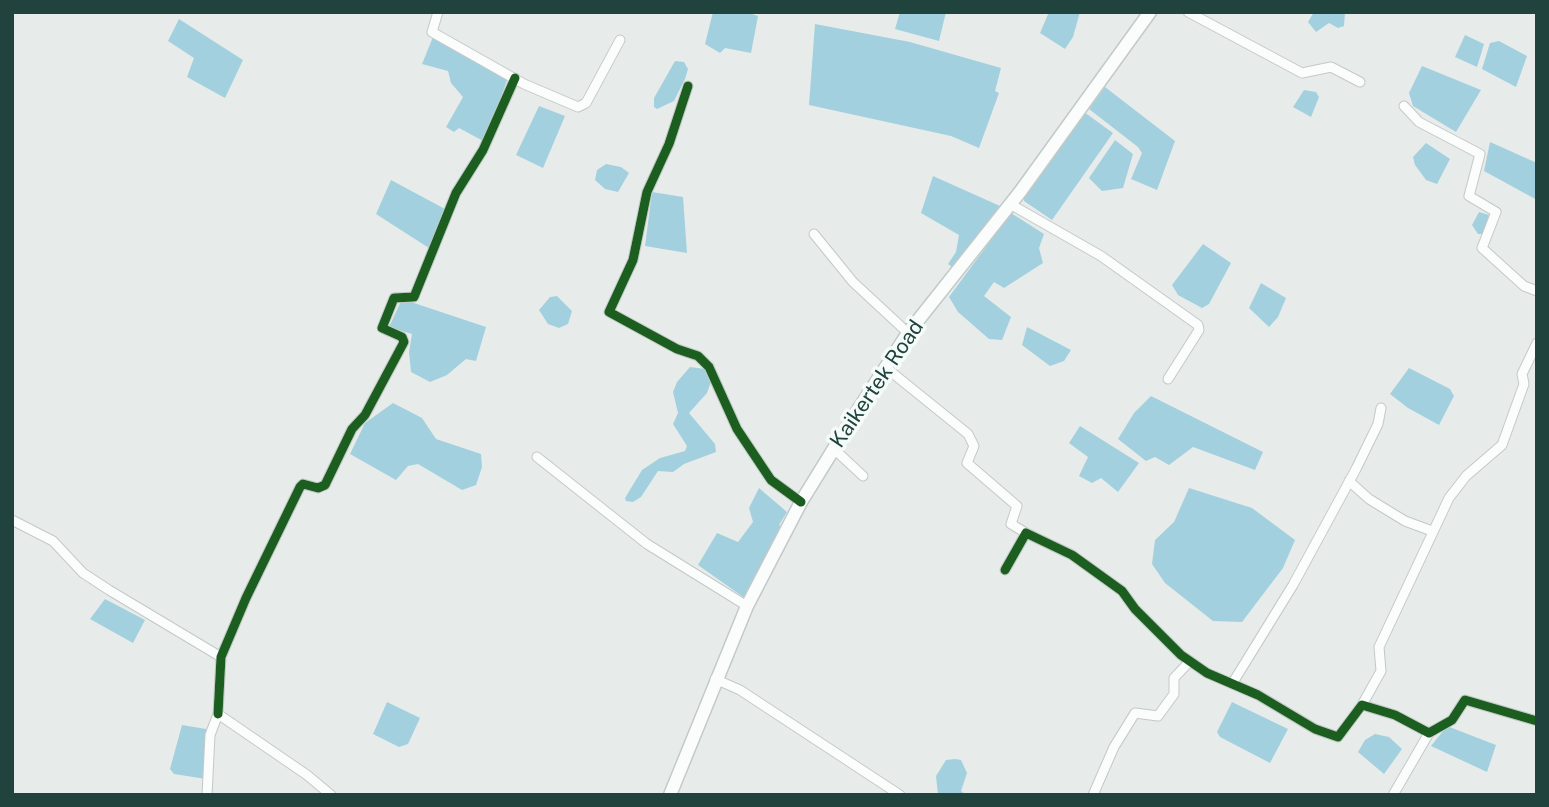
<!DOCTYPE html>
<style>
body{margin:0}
#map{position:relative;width:1549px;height:807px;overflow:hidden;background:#e7ecea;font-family:"Public Sans",sans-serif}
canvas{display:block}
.frame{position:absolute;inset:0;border:14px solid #20433e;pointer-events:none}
</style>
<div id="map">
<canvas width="1549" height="807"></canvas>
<div class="frame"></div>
</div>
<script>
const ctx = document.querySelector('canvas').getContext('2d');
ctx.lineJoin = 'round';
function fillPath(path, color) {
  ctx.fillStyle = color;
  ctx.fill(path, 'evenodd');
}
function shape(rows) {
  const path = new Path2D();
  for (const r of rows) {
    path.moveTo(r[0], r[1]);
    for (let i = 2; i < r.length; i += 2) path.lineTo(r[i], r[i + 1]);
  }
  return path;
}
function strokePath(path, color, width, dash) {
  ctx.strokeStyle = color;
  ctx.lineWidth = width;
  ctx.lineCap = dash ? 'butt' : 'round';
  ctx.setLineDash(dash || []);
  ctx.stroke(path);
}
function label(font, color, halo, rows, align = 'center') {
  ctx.font = font + ' "Public Sans",sans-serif';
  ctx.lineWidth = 7;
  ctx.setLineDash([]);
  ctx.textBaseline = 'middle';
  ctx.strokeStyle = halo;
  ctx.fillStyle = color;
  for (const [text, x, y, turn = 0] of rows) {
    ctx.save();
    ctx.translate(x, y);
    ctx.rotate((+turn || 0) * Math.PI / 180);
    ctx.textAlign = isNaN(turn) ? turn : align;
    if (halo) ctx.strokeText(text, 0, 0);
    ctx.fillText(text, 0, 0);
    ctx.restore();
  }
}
fillPath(shape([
 [713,12,746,12,758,16,751,53,725,48,720,53,705,44],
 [900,12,946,12,939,41,895,29],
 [1049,12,1080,12,1073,37,1065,49,1040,33],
 [1314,12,1345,12,1344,26,1338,28,1329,23,1316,32,1308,22],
 [179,19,243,60,225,98,187,77,194,58,168,41],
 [815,24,910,42,1001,68,995,91,999,93,979,148,951,136,809,105],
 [1465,35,1484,44,1477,67,1455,57],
 [433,37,507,80,485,142,459,128,454,132,446,127,463,97,451,83,448,71,422,64],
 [1499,41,1527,56,1516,87,1482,69,1490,43],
 [675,61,684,62,688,69,685,79,674,101,657,109,654,107,654,98],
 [1422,66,1481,90,1456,132,1413,106,1409,93],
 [1105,87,1175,141,1157,190,1131,179,1142,153,1138,147,1089,109],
 [1304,90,1316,92,1319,97,1311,117,1293,107],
 [539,106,565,116,543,168,516,155],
 [1084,112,1113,133,1052,220,1024,201,1024,196],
 [1115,140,1133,154,1123,188,1102,191,1089,178],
 [1490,142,1537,163,1537,200,1484,171],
 [1426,143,1450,159,1437,184,1426,180,1415,165,1413,157],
 [606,164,621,167,629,173,618,192,605,189,595,180,597,170],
 [933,176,1000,206,955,269,948,264,956,252,959,235,921,213],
 [391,180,445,209,432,250,376,214],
 [652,192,683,197,687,253,645,246],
 [1479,212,1489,215,1483,234,1478,234,1472,225],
 [1011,213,1044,234,1039,248,1043,263,1004,288,994,282,984,296,1011,317,1002,340,989,339,958,312,949,297],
 [1203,244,1231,263,1209,304,1202,308,1178,295,1172,285],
 [1261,283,1286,298,1278,317,1269,327,1249,308],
 [557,296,572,311,568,324,559,328,548,324,539,310,550,297],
 [402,299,486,327,476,361,466,359,447,375,430,382,411,372,409,352,412,334,389,327],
 [1027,327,1071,350,1064,361,1050,366,1022,345],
 [690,367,705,369,712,379,707,393,689,413,715,444,716,452,684,464,673,472,658,471,641,497,633,502,626,501,625,498,642,470,660,458,685,451,687,446,673,424,678,413,673,392,677,382],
 [1409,368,1450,389,1454,396,1439,425,1408,408,1390,394],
 [1151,396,1263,452,1255,470,1193,447,1169,465,1155,457,1146,461,1118,439,1134,413],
 [393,403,422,418,436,439,481,454,482,467,476,485,462,490,418,464,408,466,396,480,350,454,365,423],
 [1080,426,1139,463,1118,492,1101,478,1092,483,1079,476,1088,457,1069,443],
 [759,488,787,512,779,525,784,528,746,599,698,565,717,533,738,542,753,522,749,508],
 [1189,488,1252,508,1295,540,1283,568,1242,622,1213,621,1165,583,1152,564,1155,540,1174,522],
 [105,599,145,620,133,643,90,619],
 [387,702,420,718,408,744,399,747,373,734],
 [1232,702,1288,729,1270,763,1220,737,1217,732],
 [182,725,206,729,206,779,174,774,170,769],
 [1447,726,1496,745,1487,772,1431,746],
 [1375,734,1389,737,1402,749,1384,774,1358,752,1365,740],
 [955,759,961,760,967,773,961,791,966,795,938,795,936,776,946,760]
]), '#a3d0df');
const street = shape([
 [438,12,432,32,524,84,578,107,586,103,620,40],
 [1188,12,1302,73,1331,67,1360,82],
 [688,86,669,144,647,192,633,260,609,312,677,349,698,356,709,367,737,429,771,480,801,502],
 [1404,106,1419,122,1480,154,1469,196,1496,212,1482,248,1524,286,1537,291],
 [1010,204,1101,256,1198,325,1199,330,1168,379],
 [814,234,853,282,908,333],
 [885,367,968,434,974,446,967,463,1017,506,1011,524,1026,533],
 [834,449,863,476],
 [537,457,647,544,747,606],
 [1349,481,1369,499,1405,521,1432,531],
 [12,520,53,541,83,573,109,590,221,657],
 [1005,570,1026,533,1072,555,1122,591,1135,609,1181,655,1207,673,1258,695,1315,729,1338,737,1362,705,1395,715,1429,733,1452,720,1465,700,1537,721],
 [715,679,740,690,900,795],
 [1232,684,1293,585,1356,469,1378,424,1381,408],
 [1362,705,1381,671,1379,647,1449,498,1466,476,1502,445,1524,384,1522,374,1537,343],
 [218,714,221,657,246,598,300,487,303,484,318,488,325,485,352,429,365,415,404,342,402,337,382,328,394,298,414,297,456,193,483,150,515,78],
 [207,795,210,735,218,714,307,775,331,795],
 [1093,795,1114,747,1135,713,1158,716,1174,694,1174,678,1190,661],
 [1393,795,1429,733]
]);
const secondary = shape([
 [670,795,747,606,801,502,854,416,908,333,1020,192,1150,12]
]);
strokePath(street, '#c3c9c7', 11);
strokePath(secondary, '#c2cac8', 15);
strokePath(street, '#fbfcfc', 9);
strokePath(secondary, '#fbfcfc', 12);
strokePath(shape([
 [688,86,669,144,647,192,633,260,609,312,677,349,698,356,709,367,737,429,771,480,801,502],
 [1005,570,1026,533,1072,555,1122,591,1135,609,1181,655,1207,673,1258,695,1315,729,1338,737,1362,705,1395,715,1429,733,1452,720,1465,700,1537,721],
 [218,714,221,657,246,598,300,487,303,484,318,488,325,485,352,429,365,415,404,342,402,337,382,328,394,298,414,297,456,193,483,150,515,78]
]), '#1b5e20', 9);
label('21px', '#20433e', '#f5fbf8', [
 ["Kaikertek Road",877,384,-56]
]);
</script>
